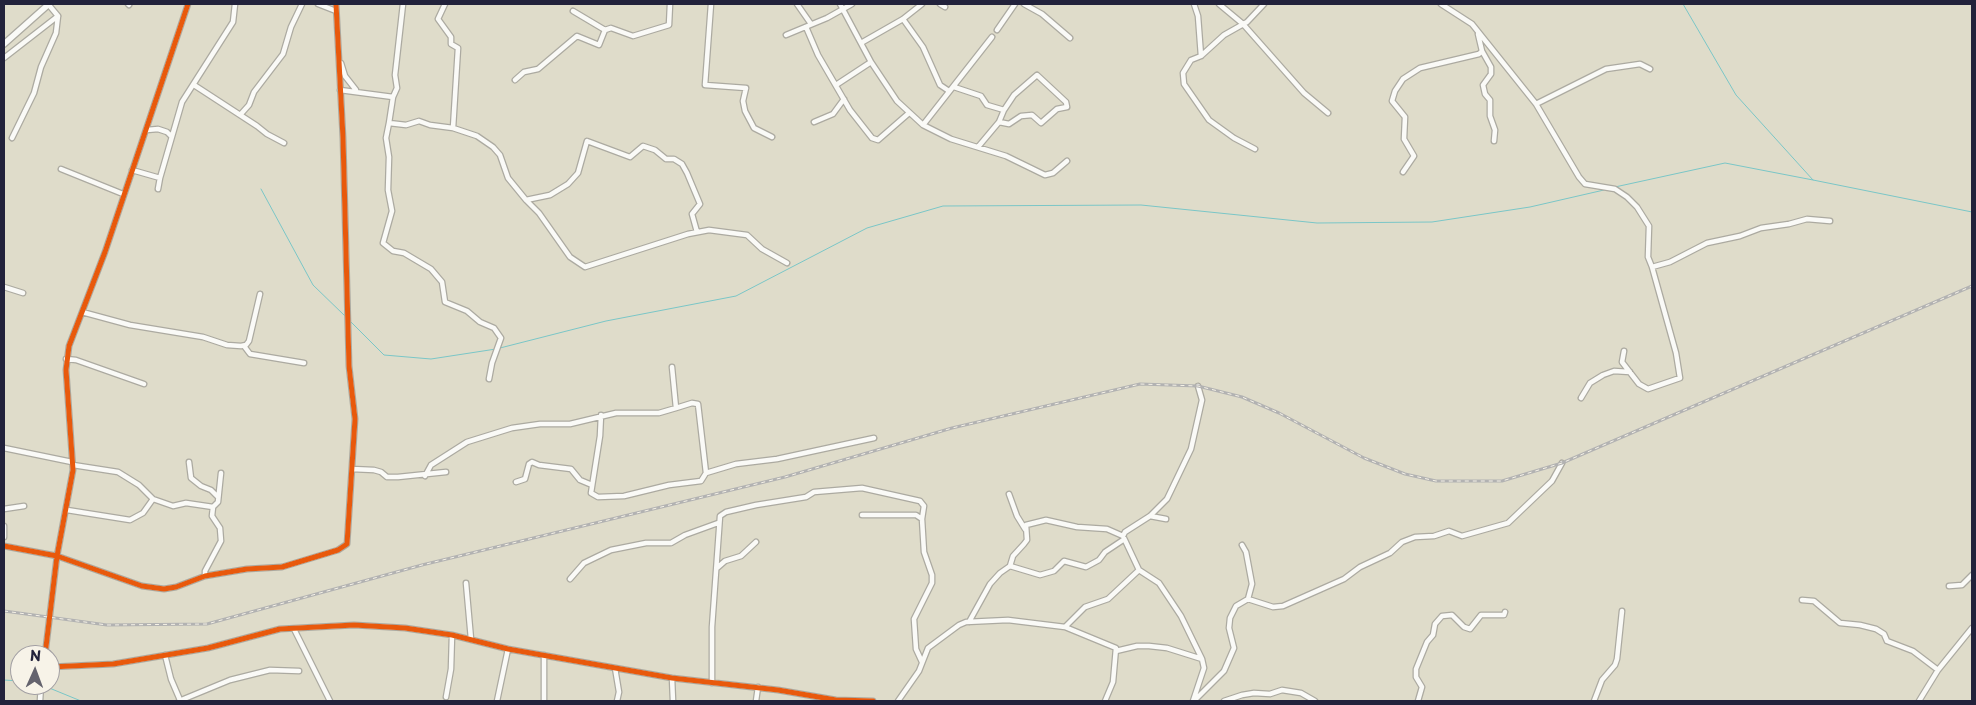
<!DOCTYPE html>
<style>
body{margin:0}
#map{position:relative;width:1976px;height:705px;overflow:hidden;background:#dfdcca;font-family:"Playpen Sans",sans-serif}
canvas{display:block}
.frame{position:absolute;inset:0;border:5px solid #22223b;pointer-events:none}
.north{position:absolute;left:10px;top:645px;width:50px;height:50px;box-sizing:border-box;background:#f7f3e8;border:1px solid #a29fa3;border-radius:50%;rotate:2deg;font-size:14px;font-weight:700;line-height:20px;text-align:center;color:#22223b}
.north::after{content:'';display:block;margin:auto;width:18px;height:22px;background:#64636d;clip-path:polygon(50% 0,100% 100%,50% 72%,0 100%)}
</style>
<div id="map">
<canvas width="1976" height="705"></canvas>
<div class="frame"></div>
<div class="north">N</div>
</div>
<script>
const ctx = document.querySelector('canvas').getContext('2d');
ctx.lineJoin = 'round';
function shape(rows) {
  const path = new Path2D();
  for (const r of rows) {
    path.moveTo(r[0], r[1]);
    for (let i = 2; i < r.length; i += 2) path.lineTo(r[i], r[i + 1]);
  }
  return path;
}
function strokePath(path, color, width, dash) {
  ctx.strokeStyle = color;
  ctx.lineWidth = width;
  ctx.lineCap = dash ? 'butt' : 'round';
  ctx.setLineDash(dash || []);
  ctx.stroke(path);
}
strokePath(shape([
 [1683,4,1736,95,1813,180,1972,212],
 [1615,187,1725,163,1813,180],
 [261,189,313,285,345,316],
 [350,321,384,355,431,359,496,349],
 [500,348,606,321,736,296,867,228,943,206,1141,205,1317,223,1432,222,1530,207,1604,190],
 [4,680,20,681],
 [42,685,81,701]
]), '#7ac6c7', 1);
const minor = shape([
 [128,4,129,5],
 [318,4,336,11],
 [445,4,438,19,451,37,451,44,458,48,453,128],
 [711,4,705,85,746,88,743,101,745,111,754,128,772,137],
 [797,4,811,24],
 [840,4,871,62,897,101,923,125,951,139,1006,156,1045,175,1053,173,1067,161],
 [940,4,945,7],
 [1024,4,1042,14,1070,38],
 [1194,4,1198,16,1201,56],
 [1219,4,1243,24,1304,93,1328,113],
 [1441,4,1472,24,1536,104,1579,177,1585,184,1615,189,1627,197,1637,207,1649,226,1648,257,1652,267,1670,262,1707,243,1740,236,1761,228,1789,224,1807,219,1830,221],
 [573,11,605,30,611,28,633,36,669,25,670,4],
 [903,19,923,47,940,85,949,91],
 [806,27,818,55,850,110,872,138,878,140,909,113],
 [997,30,1015,4],
 [786,35,827,18,852,4],
 [861,43,903,19,922,4],
 [1482,51,1491,67,1491,74,1483,85,1485,94,1490,100,1490,116,1495,130,1494,141],
 [4,58,58,16],
 [341,63,345,76,356,90],
 [515,80,524,72,538,69,577,36,599,45,605,30],
 [194,85,257,126,267,134,284,143],
 [836,85,871,62],
 [954,87,981,96,987,105,1004,110,1014,95,1037,75,1066,102,1067,107,1057,109,1041,123,1032,115,1021,116,1009,124,999,122],
 [340,90,393,97,389,123,406,125,419,121,430,125,453,128,477,136,493,147,500,155,508,178,526,200,550,195,568,184,578,173,587,141,630,157,643,146,655,150,666,159,674,159,682,164,687,173,700,204,692,214,697,232],
 [393,97,397,88,395,75,403,4],
 [1536,104,1606,69,1640,64,1650,69],
 [240,115,249,105,254,92,283,54,291,27,302,4],
 [814,122,833,114,844,99],
 [389,123,386,138,389,157,388,190,392,211,383,243,393,251,404,253,431,269,442,282,445,302,467,311,480,322,494,328,501,338,492,363,489,379],
 [923,125,992,37],
 [147,130,158,129,167,132,171,136],
 [12,138,34,93,41,67,56,33,58,16,48,4],
 [978,147,999,122,1004,110],
 [1255,149,1234,138,1209,120,1184,84,1183,73,1191,60,1201,56,1224,35,1247,22,1264,4],
 [61,169,123,194],
 [132,170,160,178,158,189],
 [1403,172,1414,156,1404,139,1405,117,1392,101,1395,91,1403,79,1420,68,1479,54,1482,51,1478,34],
 [160,178,182,102,233,22,235,4],
 [526,200,539,213,570,257,585,267,688,234,709,230,747,235,762,249,787,263],
 [4,287,23,293],
 [82,312,130,325,203,337,227,345,241,346,246,345,249,341,260,294],
 [244,346,250,354,304,363],
 [1624,351,1622,362,1639,384,1648,389,1680,378,1676,353,1652,267],
 [66,359,76,360,144,384],
 [1198,386,1202,400,1191,449,1167,499,1150,516,1125,532,1123,536,1139,570,1159,583,1181,616,1202,659],
 [1581,398,1590,383,1603,375,1614,371,1630,372],
 [676,408,692,403,698,404,706,473],
 [601,415,600,436,591,493,598,497,624,496,669,485,701,481,706,473,736,464,777,459,874,438],
 [4,448,72,462],
 [189,462,191,478,201,486,211,490,218,497],
 [73,465,118,472,139,485,153,499],
 [352,469,374,470,381,472,387,477,398,477,446,472],
 [425,476,431,465,467,442,512,428,540,424,570,424,616,413,659,413,676,408,672,367],
 [516,482,525,479,529,464,532,462,539,465,571,469,580,480,592,485],
 [1009,494,1017,516,1025,529],
 [4,509,24,506],
 [67,510,130,520,143,513,153,499,173,506,186,503,213,507,218,502,221,473],
 [862,515,916,515,922,519,924,552,932,575,932,583,914,619,916,649,922,662],
 [1150,516,1166,519],
 [4,526,4,537],
 [4,546,57,556,142,586,164,589,176,587,205,576,247,569,282,567,338,550,347,544,355,419,349,366,343,138,336,4],
 [1010,566,1040,575,1054,571,1064,561,1086,567,1099,560,1105,552,1123,540],
 [717,568,725,561,741,556,756,542],
 [205,576,205,571,221,541,220,528,212,516,213,507],
 [570,579,584,563,611,550,646,543,671,543,685,535,718,523],
 [466,583,471,639],
 [1949,586,1962,585,1972,575],
 [1248,599,1273,607,1283,606,1344,579,1360,567,1390,553,1402,542,1415,537,1434,536,1449,531,1462,536,1508,523,1552,481,1562,463],
 [1802,600,1814,601,1840,623,1860,625,1876,629,1884,634,1887,641,1913,651,1938,670],
 [969,622,990,584,1000,573,1010,566,1013,556,1024,544,1027,540,1026,525,1046,520,1077,527,1107,529,1123,536],
 [1065,627,1116,648,1113,682,1105,701],
 [294,629,330,701],
 [1116,651,1137,646,1149,646,1167,648,1202,659,1204,668,1193,701],
 [45,655,57,556,73,470,66,370,69,346,105,252,188,4],
 [165,655,171,679,180,700],
 [544,655,544,701],
 [50,667,113,664,208,648,280,629,354,625,405,628,452,635,508,649,672,678,778,690,836,700,873,701],
 [615,668,619,692,617,701],
 [672,678,673,701],
 [712,683,712,627,720,516,726,512,756,505,806,497,814,492,862,488,920,501,924,506,922,519],
 [446,697,451,669,452,635],
 [40,701,41,685],
 [179,701,230,680,270,670,299,671],
 [497,701,508,649],
 [756,701,758,687],
 [898,701,919,671,928,648,959,625,966,622,1008,620,1065,627,1085,607,1108,599,1139,570],
 [1194,701,1224,671,1234,648,1229,628,1230,618,1236,606,1248,599,1252,584,1246,552,1242,545],
 [1224,701,1242,695,1254,693,1270,694,1282,690,1301,693,1315,701],
 [1418,701,1422,687,1416,677,1416,669,1427,642,1433,635,1435,624,1442,616,1452,615,1464,627,1470,629,1481,615,1504,615,1505,612],
 [1594,701,1602,680,1615,665,1617,659,1622,611],
 [1919,701,1938,670,1972,628]
]);
const major = shape([
 [4,44,49,4]
]);
strokePath(minor, '#acaaa1', 7);
strokePath(major, '#acaaa1', 8);
strokePath(minor, '#fafaf7', 4.5);
strokePath(major, '#fafaf7', 5.5);
const rail = shape([
 [4,611,107,625,207,624,422,565,785,477,952,428,1140,384,1198,386,1242,397,1279,413,1364,458,1405,474,1436,481,1502,481,1562,463,1972,286]
]);
strokePath(rail, '#b2b2b2', 3);
strokePath(rail, '#f7f3e8', 1, [4]);
strokePath(shape([
 [4,546,57,556,142,586,164,589,176,587,205,576,247,569,282,567,338,550,347,544,355,419,349,366,343,138,336,4],
 [45,655,57,556,73,470,66,370,69,346,105,252,188,4],
 [50,667,113,664,208,648,280,629,354,625,405,628,452,635,508,649,672,678,778,690,836,700,873,701]
]), '#e8590c', 5);
</script>
